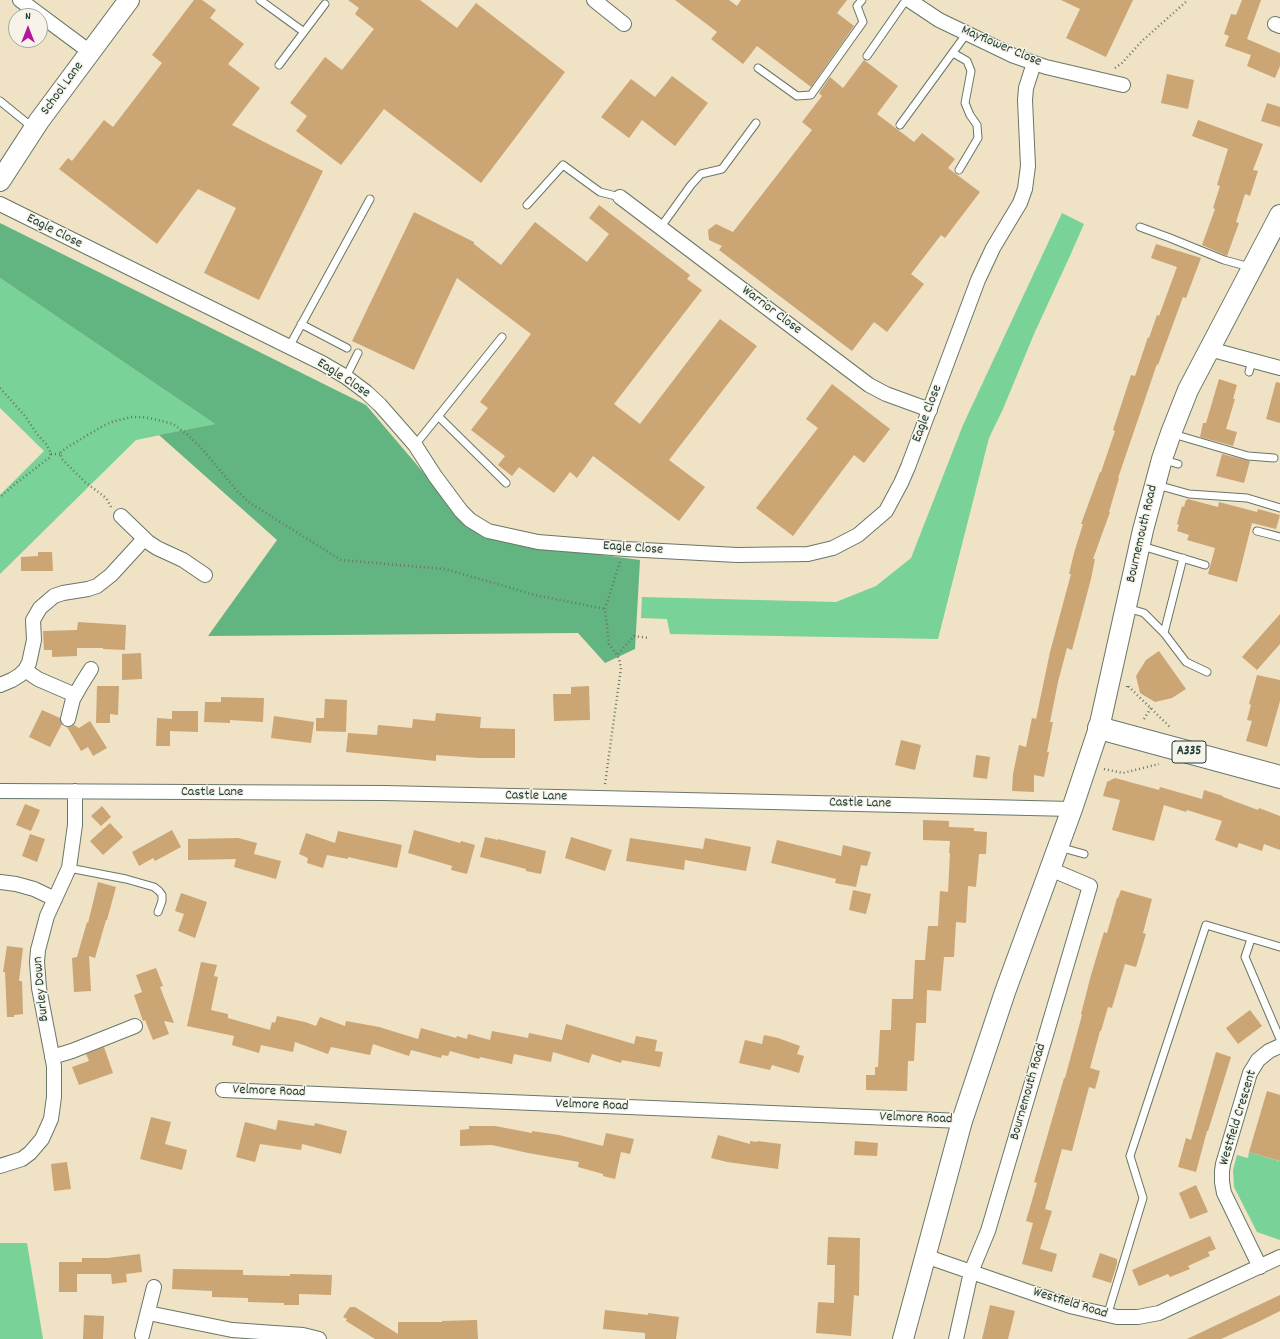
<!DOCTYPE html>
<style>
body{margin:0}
#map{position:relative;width:1280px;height:1339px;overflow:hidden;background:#f0e2c5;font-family:Dekko,sans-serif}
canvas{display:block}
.north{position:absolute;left:8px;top:8px;width:40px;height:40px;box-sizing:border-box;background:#f7f3e8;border:1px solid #a1aaa0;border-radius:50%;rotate:0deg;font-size:11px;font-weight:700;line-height:16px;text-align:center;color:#1f3d34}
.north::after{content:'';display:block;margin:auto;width:14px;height:18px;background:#b5179e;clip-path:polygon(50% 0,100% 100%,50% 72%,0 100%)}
</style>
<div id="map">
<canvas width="1280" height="1339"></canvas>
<div class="north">N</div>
</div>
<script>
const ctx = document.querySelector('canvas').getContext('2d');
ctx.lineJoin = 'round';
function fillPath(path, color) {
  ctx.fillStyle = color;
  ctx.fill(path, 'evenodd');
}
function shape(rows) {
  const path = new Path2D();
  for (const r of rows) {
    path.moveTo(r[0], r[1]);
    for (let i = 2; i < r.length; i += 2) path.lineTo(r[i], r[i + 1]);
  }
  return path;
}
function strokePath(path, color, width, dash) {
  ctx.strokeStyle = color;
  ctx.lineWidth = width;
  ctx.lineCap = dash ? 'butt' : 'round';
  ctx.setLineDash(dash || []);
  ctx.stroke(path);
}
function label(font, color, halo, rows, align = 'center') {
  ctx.font = font + ' Dekko,sans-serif';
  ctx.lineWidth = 3;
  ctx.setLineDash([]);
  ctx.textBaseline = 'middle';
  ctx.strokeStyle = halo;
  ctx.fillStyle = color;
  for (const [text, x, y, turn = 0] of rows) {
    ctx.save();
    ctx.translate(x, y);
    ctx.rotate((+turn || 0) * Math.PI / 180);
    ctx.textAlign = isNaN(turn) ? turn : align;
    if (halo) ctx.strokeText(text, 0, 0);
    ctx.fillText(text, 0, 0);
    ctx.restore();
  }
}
fillPath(shape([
 [1062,213,1084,224,1069,258,1034,334,1003,409,989,438,938,639,670,634,667,619,641,618,642,597,836,602,876,586,911,558,963,425],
 [0,278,215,424,136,440,0,574,0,495,44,451,0,408],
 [1249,1152,1279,1161,1280,1159,1280,1240,1257,1232,1234,1187,1233,1170,1237,1155,1248,1158],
 [0,1243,27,1243,43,1339,0,1339]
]), '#79d298');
fillPath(shape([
 [0,223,366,405,468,525,504,542,640,560,635,649,605,663,578,633,208,636,277,540,159,435,215,424,0,278]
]), '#62b480');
fillPath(shape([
 [194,0,202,0,216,10,210,18,244,44,228,64,260,88,232,125,268,144,323,171,259,300,204,273,236,208,198,189,157,244,59,169,68,158,72,161,104,120,113,127,162,63,152,55],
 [348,0,420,0,457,28,476,3,565,72,481,183,384,109,341,165,296,131,307,116,290,103,325,57,342,70,374,29,355,14,359,8],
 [675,0,729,0,737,6,741,0,847,0,837,13,854,26,811,87,757,46,743,64,711,39,717,32],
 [1061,0,1133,0,1106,57,1066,38,1080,9],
 [1242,0,1261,0,1247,39,1280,53,1280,66,1275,78,1247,66,1251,55,1225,46,1229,36,1224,34,1231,14,1236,15],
 [864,60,898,86,877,114,914,142,922,133,955,159,948,168,980,192,945,238,941,235,911,274,924,284,887,332,874,322,852,351,719,250,722,246,709,240,708,230,716,224,733,232,812,130,802,122,822,96,819,93,830,77,843,88],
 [1167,74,1194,80,1188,109,1161,103],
 [672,76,708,103,675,146,642,120,629,138,601,117,631,79,655,97],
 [1267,103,1280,107,1280,127,1261,121],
 [1198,120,1263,144,1253,170,1258,171,1250,196,1245,194,1236,222,1239,223,1227,256,1202,245,1215,209,1213,208,1220,186,1217,185,1228,149,1192,136],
 [599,205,690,275,687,279,702,290,614,404,640,424,720,319,757,346,669,460,705,487,679,521,593,456,577,478,570,472,554,493,519,467,512,476,498,465,505,456,471,430,488,408,480,402,531,334,457,278,414,370,352,341,414,212,474,242,474,244,501,265,535,222,587,262,609,234,589,218],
 [1156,244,1201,258,1186,298,1183,297,1158,365,1157,364,1118,478,1119,478,1109,512,1110,512,1093,559,1095,559,1091,579,1072,650,1067,648,1058,682,1050,722,1053,722,1047,752,1049,752,1044,777,1034,775,1034,792,1012,791,1013,774,1019,745,1026,747,1032,718,1036,719,1050,652,1071,574,1069,574,1074,553,1083,524,1081,524,1100,472,1101,472,1115,431,1113,430,1131,375,1135,376,1148,337,1149,338,1157,315,1159,316,1177,267,1151,258],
 [1219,379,1237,385,1233,399,1235,399,1226,429,1237,432,1233,446,1200,437,1203,423,1206,423],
 [1276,382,1280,383,1280,423,1266,419],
 [832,384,890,429,864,463,854,455,793,536,756,508,818,428,806,419],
 [1222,454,1250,461,1244,483,1216,476],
 [1188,499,1218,507,1219,502,1257,512,1258,509,1280,515,1276,529,1252,523,1237,582,1208,574,1215,548,1187,540,1189,535,1177,531,1179,525,1177,524,1182,506,1184,507,1186,500,1187,500],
 [38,552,52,552,53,571,21,571,21,557,38,556],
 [1280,614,1280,644,1257,670,1242,657],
 [78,622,126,625,125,650,103,649,103,648,77,648,77,656,52,657,52,650,44,650,43,631,77,630],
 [1159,651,1186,689,1172,698,1155,702,1140,693,1136,676,1146,660],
 [141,653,142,679,122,680,122,654],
 [1257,675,1280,680,1280,701,1267,747,1246,741,1252,721,1247,720,1251,705,1249,704],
 [97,686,119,686,118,715,110,714,110,723,96,723],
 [589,686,590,720,554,721,553,694,571,694,571,687],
 [221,697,264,698,263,722,230,720,230,723,204,722,205,702,221,702],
 [325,699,347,700,346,732,316,731,316,718,324,718],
 [42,710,60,718,62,724,50,747,29,737],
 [172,711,198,711,198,732,170,731,170,746,156,746,157,718,172,719],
 [436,713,481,717,480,728,515,729,515,758,478,758,436,755,436,761,346,752,348,733,377,735,378,725,412,728,413,719,435,721],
 [274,716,314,722,311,743,271,738],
 [90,721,107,748,93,756,88,747,81,751,67,727,74,725,79,728],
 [901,740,921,745,915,770,895,765],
 [976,755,990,757,987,779,973,777],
 [1115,778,1159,790,1160,787,1202,799,1204,790,1223,796,1223,797,1258,810,1259,808,1280,816,1280,850,1264,844,1262,851,1239,843,1237,848,1215,840,1222,821,1187,810,1186,812,1164,805,1154,841,1112,830,1120,800,1103,796,1107,782],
 [25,804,40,810,31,831,16,825],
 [102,806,111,817,101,826,91,816],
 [923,820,949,821,949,827,974,828,974,831,987,832,986,854,979,854,976,887,968,886,966,923,956,922,954,957,944,957,941,991,927,990,926,1023,916,1023,914,1061,908,1061,907,1091,866,1090,866,1075,875,1075,875,1067,878,1067,880,1030,891,1030,892,999,913,999,915,960,925,960,928,926,938,926,940,891,948,892,950,853,949,853,950,841,923,840],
 [110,823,123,837,103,855,90,841],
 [172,830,181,847,155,861,153,858,139,866,132,852],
 [414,830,460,843,461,841,475,845,467,874,451,870,452,866,408,853],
 [338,831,402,845,397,868,348,857,348,859,327,855,323,868,307,863,308,858,299,854,306,833,335,843],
 [30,834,45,839,37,862,22,856],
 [485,837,498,840,498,839,546,851,541,874,526,871,526,869,480,857],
 [571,837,612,850,605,871,565,858],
 [238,838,257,843,254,854,281,861,276,879,234,867,236,859,188,860,188,839],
 [630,838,703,849,705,838,751,847,746,871,685,860,684,870,626,861],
 [777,840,841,856,843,845,871,852,867,866,861,865,856,887,835,883,836,879,771,863],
 [98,882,116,887,107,920,106,920,95,958,89,956,91,991,74,992,72,958,77,957,87,922,88,923],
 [853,890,871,894,866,914,849,910],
 [1121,890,1152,899,1143,933,1146,934,1136,967,1125,964,1112,1008,1108,1007,1101,1031,1100,1031,1090,1068,1100,1071,1095,1089,1089,1087,1072,1151,1062,1149,1045,1209,1052,1211,1040,1249,1057,1254,1052,1272,1022,1264,1033,1223,1026,1221,1037,1183,1034,1182,1064,1078,1065,1078,1082,1015,1081,1014,1091,975,1104,932,1107,933,1117,898,1118,898],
 [181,893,207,902,195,938,178,931,184,914,175,911],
 [7,946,23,948,19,981,22,981,23,1014,14,1015,14,1017,7,1017,5,972,3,972],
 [201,962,217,965,214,976,218,977,211,1010,228,1014,228,1018,270,1030,272,1022,275,1023,277,1016,305,1022,316,1026,320,1017,345,1026,346,1021,379,1027,418,1039,421,1028,456,1038,457,1036,467,1039,468,1034,490,1040,492,1031,528,1038,529,1033,562,1040,566,1024,634,1044,636,1036,657,1040,655,1051,663,1052,660,1067,622,1060,621,1063,592,1054,589,1063,553,1052,551,1062,514,1054,512,1064,480,1057,479,1059,450,1051,448,1056,442,1055,441,1058,411,1050,409,1056,373,1044,370,1055,331,1047,328,1054,295,1042,293,1052,261,1045,259,1053,232,1045,234,1036,187,1026],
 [156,968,163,986,160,987,174,1023,164,1021,169,1034,153,1040,145,1020,143,1021,134,995,142,992,136,975],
 [1250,1010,1262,1026,1238,1044,1226,1028],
 [764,1035,778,1038,800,1046,797,1054,804,1056,799,1073,772,1065,770,1070,739,1063,745,1040,762,1044],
 [104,1047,113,1073,79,1085,72,1067,89,1061,86,1054],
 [1216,1052,1231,1057,1208,1131,1207,1131,1196,1172,1178,1167,1186,1138,1191,1140],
 [1267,1091,1280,1095,1280,1161,1249,1152],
 [151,1117,171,1122,165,1144,187,1150,182,1170,140,1159],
 [278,1120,314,1126,315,1123,347,1131,341,1154,302,1144,301,1150,260,1144,255,1162,236,1157,245,1122,276,1130],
 [469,1126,495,1126,532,1133,532,1131,559,1135,603,1146,606,1133,634,1139,630,1154,621,1152,615,1179,603,1176,603,1174,578,1167,579,1162,528,1153,492,1145,460,1146,460,1130,469,1129],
 [718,1135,750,1144,750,1141,757,1142,757,1141,781,1144,778,1169,727,1162,711,1158],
 [855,1141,878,1143,877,1156,854,1155],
 [67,1162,71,1189,54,1191,51,1164],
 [1196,1185,1208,1212,1190,1219,1179,1193],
 [1210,1236,1216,1249,1208,1252,1210,1256,1188,1266,1190,1269,1170,1277,1168,1274,1139,1286,1132,1270],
 [828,1237,860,1238,859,1296,854,1295,851,1336,816,1333,818,1302,834,1303,835,1265,827,1265],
 [1100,1253,1117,1259,1117,1264,1111,1283,1092,1277],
 [140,1254,142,1272,126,1274,127,1282,112,1284,111,1274,77,1274,77,1292,59,1292,59,1262,82,1262,82,1258,108,1258],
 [173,1269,243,1270,243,1275,290,1276,290,1274,332,1275,331,1295,299,1294,299,1305,284,1305,284,1303,248,1302,248,1298,212,1297,212,1291,172,1289],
 [1280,1295,1280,1311,1256,1323,1221,1339,1187,1339],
 [990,1305,1015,1311,1008,1339,982,1339],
 [350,1307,355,1307,398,1334,398,1322,442,1322,442,1321,477,1320,478,1339,375,1339,346,1321,347,1319,343,1317],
 [605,1310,648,1315,648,1313,679,1317,676,1339,645,1339,645,1333,603,1329],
 [84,1315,104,1316,103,1339,83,1339]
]), '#cba574');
const lane = shape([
 [260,0,304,32],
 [953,53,967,61,971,71,965,103,970,115,977,125,978,138,959,170],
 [867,56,906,0],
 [279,65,325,4],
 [758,68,797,96,811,95,863,22,857,6,862,0],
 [0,101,32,127],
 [900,125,967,33],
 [527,205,563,165,600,192,620,197],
 [1140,227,1170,238,1224,260,1250,267],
 [660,228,691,185,701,174,722,169,756,123],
 [301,324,347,348],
 [289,347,370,199],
 [1249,372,1252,361],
 [346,377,358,353],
 [438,416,506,483],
 [1173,434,1248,456,1274,458],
 [415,445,502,337],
 [1164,460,1178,464],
 [1157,485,1189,494,1247,498,1280,508],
 [1257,531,1280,537],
 [1142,546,1205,565],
 [1127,608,1144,613,1164,633,1186,662,1207,672],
 [1164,633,1183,558],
 [1059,847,1084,854],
 [69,868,126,879,154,887,159,891,162,895,162,901,158,912],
 [1251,939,1245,957,1280,1039],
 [1107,1316,1143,1198,1130,1156,1206,925,1280,947]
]);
const street = shape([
 [20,0,90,52],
 [594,0,624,24],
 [909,0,939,20,1014,56,1046,67,1123,85],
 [1275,24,1280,26],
 [620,197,869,385,886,394,930,410],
 [0,204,322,363,346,377,366,392,380,405,415,445,435,476,461,511,470,520,488,531,538,542,625,549,737,555,808,554,833,548,858,535,886,511,901,483,908,467,978,280,993,248,1020,203,1025,189,1028,166,1025,100,1026,88,1034,63],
 [1209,349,1280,368],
 [121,516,148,542,157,548,183,560,205,575],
 [25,670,38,679,75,695],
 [0,685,12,680,20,675,25,670,29,663,34,640,33,620,40,608,54,596,63,593,88,589,97,586,111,575,144,539],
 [68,719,73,699,81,685,91,669],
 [0,791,384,793,1072,809],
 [0,882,16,884,34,889,55,899],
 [52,1057,72,1051,135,1026],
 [223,1090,962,1121],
 [0,1166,22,1159,30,1153,42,1139,51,1119,54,1097,54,1066,39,988,37,962,38,950,47,916,69,868,75,825,75,791],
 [925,1256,1070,1306,1117,1317,1138,1317,1159,1313,1280,1257],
 [1260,1267,1224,1193,1222,1182,1222,1171,1223,1164,1250,1073,1258,1060,1269,1051,1280,1046],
 [148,1313,232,1330,303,1335,319,1339],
 [142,1335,154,1287],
 [956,1339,971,1272,988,1231,1090,886,1050,869]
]);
const secondary = shape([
 [0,181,39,121,129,0],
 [903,1339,962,1121,1005,992,1072,809,1099,728,1143,530,1162,459,1171,433,1188,390,1280,215]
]);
const primary = shape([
 [1099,728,1280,777]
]);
strokePath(lane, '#687767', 9);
strokePath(street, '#687767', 16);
strokePath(secondary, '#687767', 22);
strokePath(primary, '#687767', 24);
strokePath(shape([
 [1115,68,1122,63,1142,41,1188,0],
 [0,388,25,416,37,434,46,444,51,453,49,458,15,484,0,497],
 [51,454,60,454],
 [111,507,106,498,85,482,62,459,60,453,66,448,103,426,112,422,131,417,142,417,154,419,173,424,189,436,203,450,238,492,250,503,341,560,445,569,535,595,605,609],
 [618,654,634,636,649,638],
 [1127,687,1127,685,1171,728],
 [1144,719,1151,708],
 [1104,769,1123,773,1159,764],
 [605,784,621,668,619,658,609,644,605,609,620,562]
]), '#687767', 2.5, [1, 3]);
strokePath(lane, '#fff', 7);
strokePath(street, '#fff', 14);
strokePath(secondary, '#fff', 20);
strokePath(primary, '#fff', 22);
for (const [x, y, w] of [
 [1189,752,34]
]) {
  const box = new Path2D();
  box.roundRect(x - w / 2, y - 11, w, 22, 3);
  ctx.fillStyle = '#f7f3e8';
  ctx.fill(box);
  strokePath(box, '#1f3d34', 1);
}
label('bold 13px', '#1f3d34', null, [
 ["A335",1189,752]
]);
label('14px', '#1f3d34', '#f7f3e8', [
 ["Mayflower Close",1001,47,23],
 ["School Lane",63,89,-54],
 ["Eagle Close",54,232,27],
 ["Warrior Close",771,311,37],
 ["Eagle Close",343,379,33],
 ["Eagle Close",928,414,-69],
 ["Bournemouth Road",1143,534,-77],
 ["Eagle Close",633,549,4],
 ["Castle Lane",212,793],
 ["Castle Lane",536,797,1],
 ["Castle Lane",860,804,1],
 ["Burley Down",42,989,-96],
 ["Velmore Road",269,1092,2],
 ["Bournemouth Road",1029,1092,-74],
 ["Velmore Road",592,1106,2],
 ["Westfield Crescent",1239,1118,-73],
 ["Velmore Road",916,1119,2],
 ["Westfield Road",1070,1304,17]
]);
</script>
